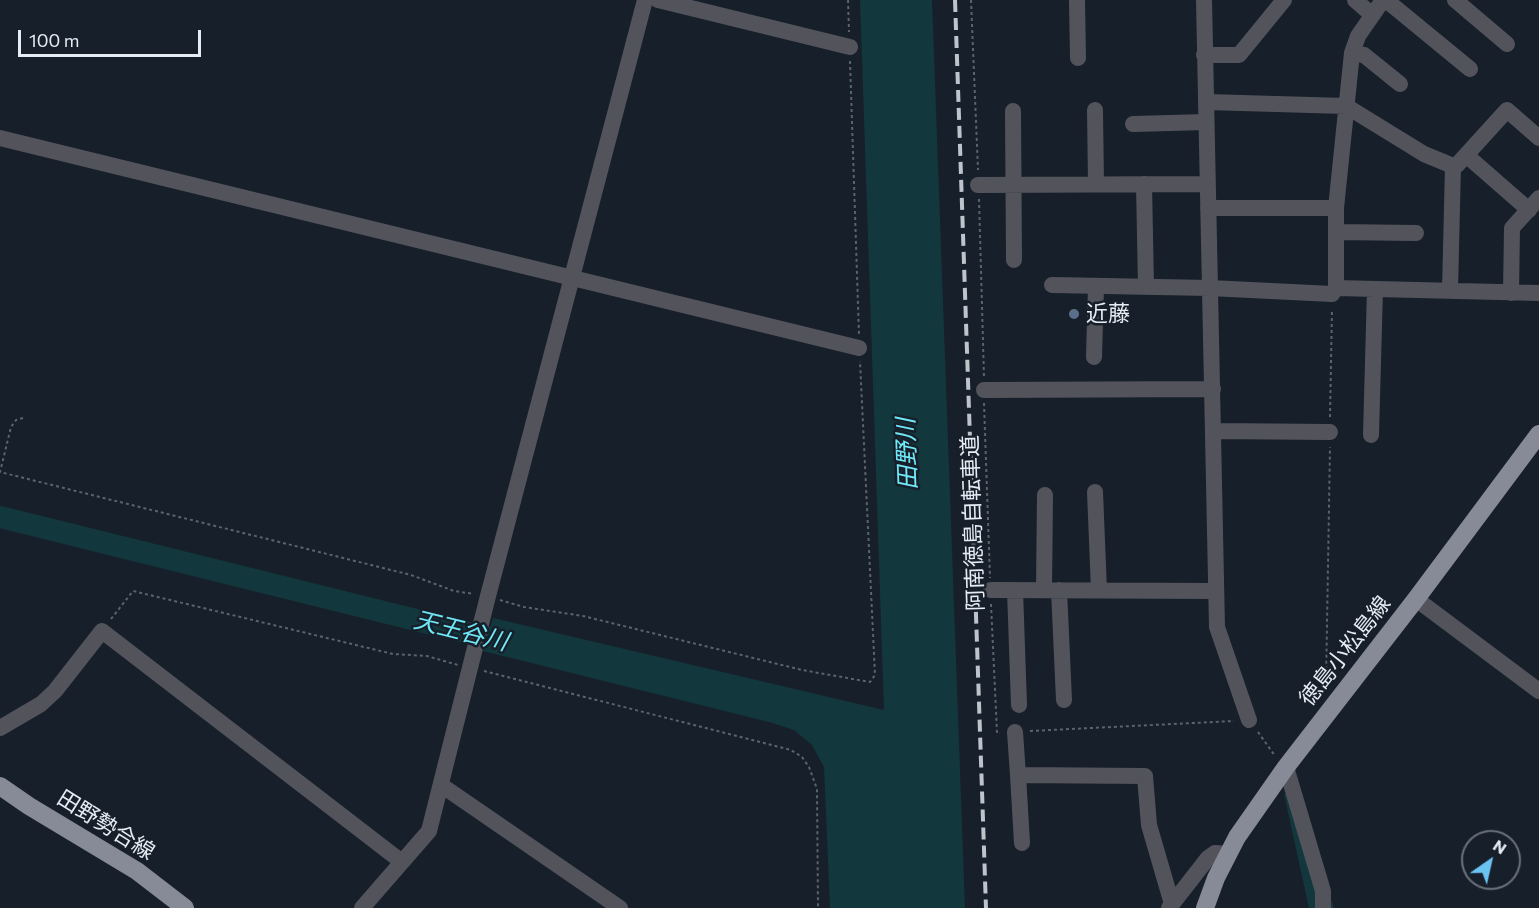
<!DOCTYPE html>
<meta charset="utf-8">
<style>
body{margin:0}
#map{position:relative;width:1539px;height:908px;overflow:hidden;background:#171f2a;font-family:Commissioner,sans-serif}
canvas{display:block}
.north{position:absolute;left:1461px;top:830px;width:60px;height:60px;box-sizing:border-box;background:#171f2a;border:2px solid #6a717a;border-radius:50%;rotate:34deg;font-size:16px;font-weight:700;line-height:24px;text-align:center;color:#e6ecf3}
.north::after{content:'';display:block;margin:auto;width:21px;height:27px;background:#6bc3f2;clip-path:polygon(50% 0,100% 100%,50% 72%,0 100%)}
.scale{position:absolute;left:18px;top:30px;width:183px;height:27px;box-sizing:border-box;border:3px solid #e6ecf3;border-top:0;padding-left:8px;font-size:18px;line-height:21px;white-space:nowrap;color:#e6ecf3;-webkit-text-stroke:4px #171f2a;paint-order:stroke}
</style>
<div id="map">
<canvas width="1539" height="908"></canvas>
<div class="north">N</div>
<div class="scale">100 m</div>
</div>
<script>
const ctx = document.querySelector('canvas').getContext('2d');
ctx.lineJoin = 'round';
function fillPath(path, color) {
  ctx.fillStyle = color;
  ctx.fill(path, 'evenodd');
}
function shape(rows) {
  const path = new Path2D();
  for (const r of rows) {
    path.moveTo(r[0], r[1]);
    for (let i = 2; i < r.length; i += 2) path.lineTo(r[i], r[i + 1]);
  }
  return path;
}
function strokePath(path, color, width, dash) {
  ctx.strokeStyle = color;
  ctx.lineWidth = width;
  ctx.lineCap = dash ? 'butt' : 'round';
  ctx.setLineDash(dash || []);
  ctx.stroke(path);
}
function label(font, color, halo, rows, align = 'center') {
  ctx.font = font + ' Commissioner,"Noto Sans JP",sans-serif';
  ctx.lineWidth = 5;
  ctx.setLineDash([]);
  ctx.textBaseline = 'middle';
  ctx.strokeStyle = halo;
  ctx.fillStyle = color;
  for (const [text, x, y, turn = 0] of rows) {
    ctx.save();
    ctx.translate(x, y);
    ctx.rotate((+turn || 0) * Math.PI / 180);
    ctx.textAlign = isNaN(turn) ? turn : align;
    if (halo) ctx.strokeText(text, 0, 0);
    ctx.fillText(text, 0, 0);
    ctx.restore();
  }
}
fillPath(shape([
 [860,0,932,0,965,908,830,908,824,767,812,745,794,730,769,722,483,651,493,618,884,710],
 [1295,793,1334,908,1309,908,1284,794]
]), '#12383d');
strokePath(shape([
 [0,517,517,645]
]), '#12383d', 22);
strokePath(shape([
 [848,0,849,32],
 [971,0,978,170],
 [850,61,859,335],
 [979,199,984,377],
 [984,403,990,578],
 [1330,417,1332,309],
 [23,418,16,420,11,427,0,472,411,575,454,591,474,594],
 [500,600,524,607,583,616,802,670,870,682,875,675,860,361],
 [991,604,997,733,1000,733],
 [111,619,133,591,393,654,427,656,458,665],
 [484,671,791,750,802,757,809,767,817,789,818,908],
 [1328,687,1326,684,1330,447],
 [1030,731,1234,721],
 [1258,732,1275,756]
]), '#5b636c', 2, [3, 3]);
strokePath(shape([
 [658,0,850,47],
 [1077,0,1078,58],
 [1204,0,1217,627,1249,720],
 [1355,0,1371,14],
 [1386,0,1470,69],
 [1455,0,1507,44],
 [1352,53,1364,55,1400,84],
 [1204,55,1239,55,1284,0],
 [1206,102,1346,106,1424,154,1453,166,1457,165,1507,110,1539,138],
 [1095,110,1096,184],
 [1013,111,1014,260],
 [1133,124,1206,122],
 [0,138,859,348],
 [1466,155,1529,210],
 [1144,184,1146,287],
 [978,185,1207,184],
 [1208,208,1336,208],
 [1336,232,1416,233],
 [1052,285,1210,288,1332,294,1336,288,1336,208,1352,53,1358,36,1383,0],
 [1336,288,1539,293],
 [1450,290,1453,166],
 [1511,293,1512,228,1539,198],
 [1094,357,1096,286],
 [984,390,1213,389],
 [1214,431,1330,432],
 [1371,435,1375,289],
 [1095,492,1099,590],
 [991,590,1215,591],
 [1015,590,1019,705],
 [1044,590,1045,495],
 [1059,590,1064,700],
 [1416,599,1539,691],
 [0,728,41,704,55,691,102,631,402,862],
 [1015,732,1018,775,1145,776,1149,825,1172,904],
 [1286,767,1323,891,1323,908],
 [1018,775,1022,843],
 [441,785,620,908],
 [362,908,429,831,488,596,645,0],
 [1169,908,1208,858,1215,853,1228,854]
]), '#53545b', 16);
strokePath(shape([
 [0,786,29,806,137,871,185,908],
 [1205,908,1216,878,1237,837,1286,767,1416,599,1539,434]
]), '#878a97', 18);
strokePath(shape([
 [955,0,986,908]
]), '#bec4cc', 4, [12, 6]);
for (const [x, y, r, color] of [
 [1074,314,6,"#5c6f8a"]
]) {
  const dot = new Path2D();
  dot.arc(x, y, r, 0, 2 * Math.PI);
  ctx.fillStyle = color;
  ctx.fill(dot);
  strokePath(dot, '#171f2a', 2);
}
label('22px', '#e6ecf3', '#171f2a', [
 ["近藤",1086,314]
], 'left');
label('22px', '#e6ecf3', '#171f2a', [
 ["阿南徳島自転車道",973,523,-92],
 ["徳島小松島線",1345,651,-52],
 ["田野勢合線",106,825,32]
]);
label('italic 24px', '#6fe9f7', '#171f2a', [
 ["田野川",907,454,-92],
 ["天王谷川",461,631,14]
]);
</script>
